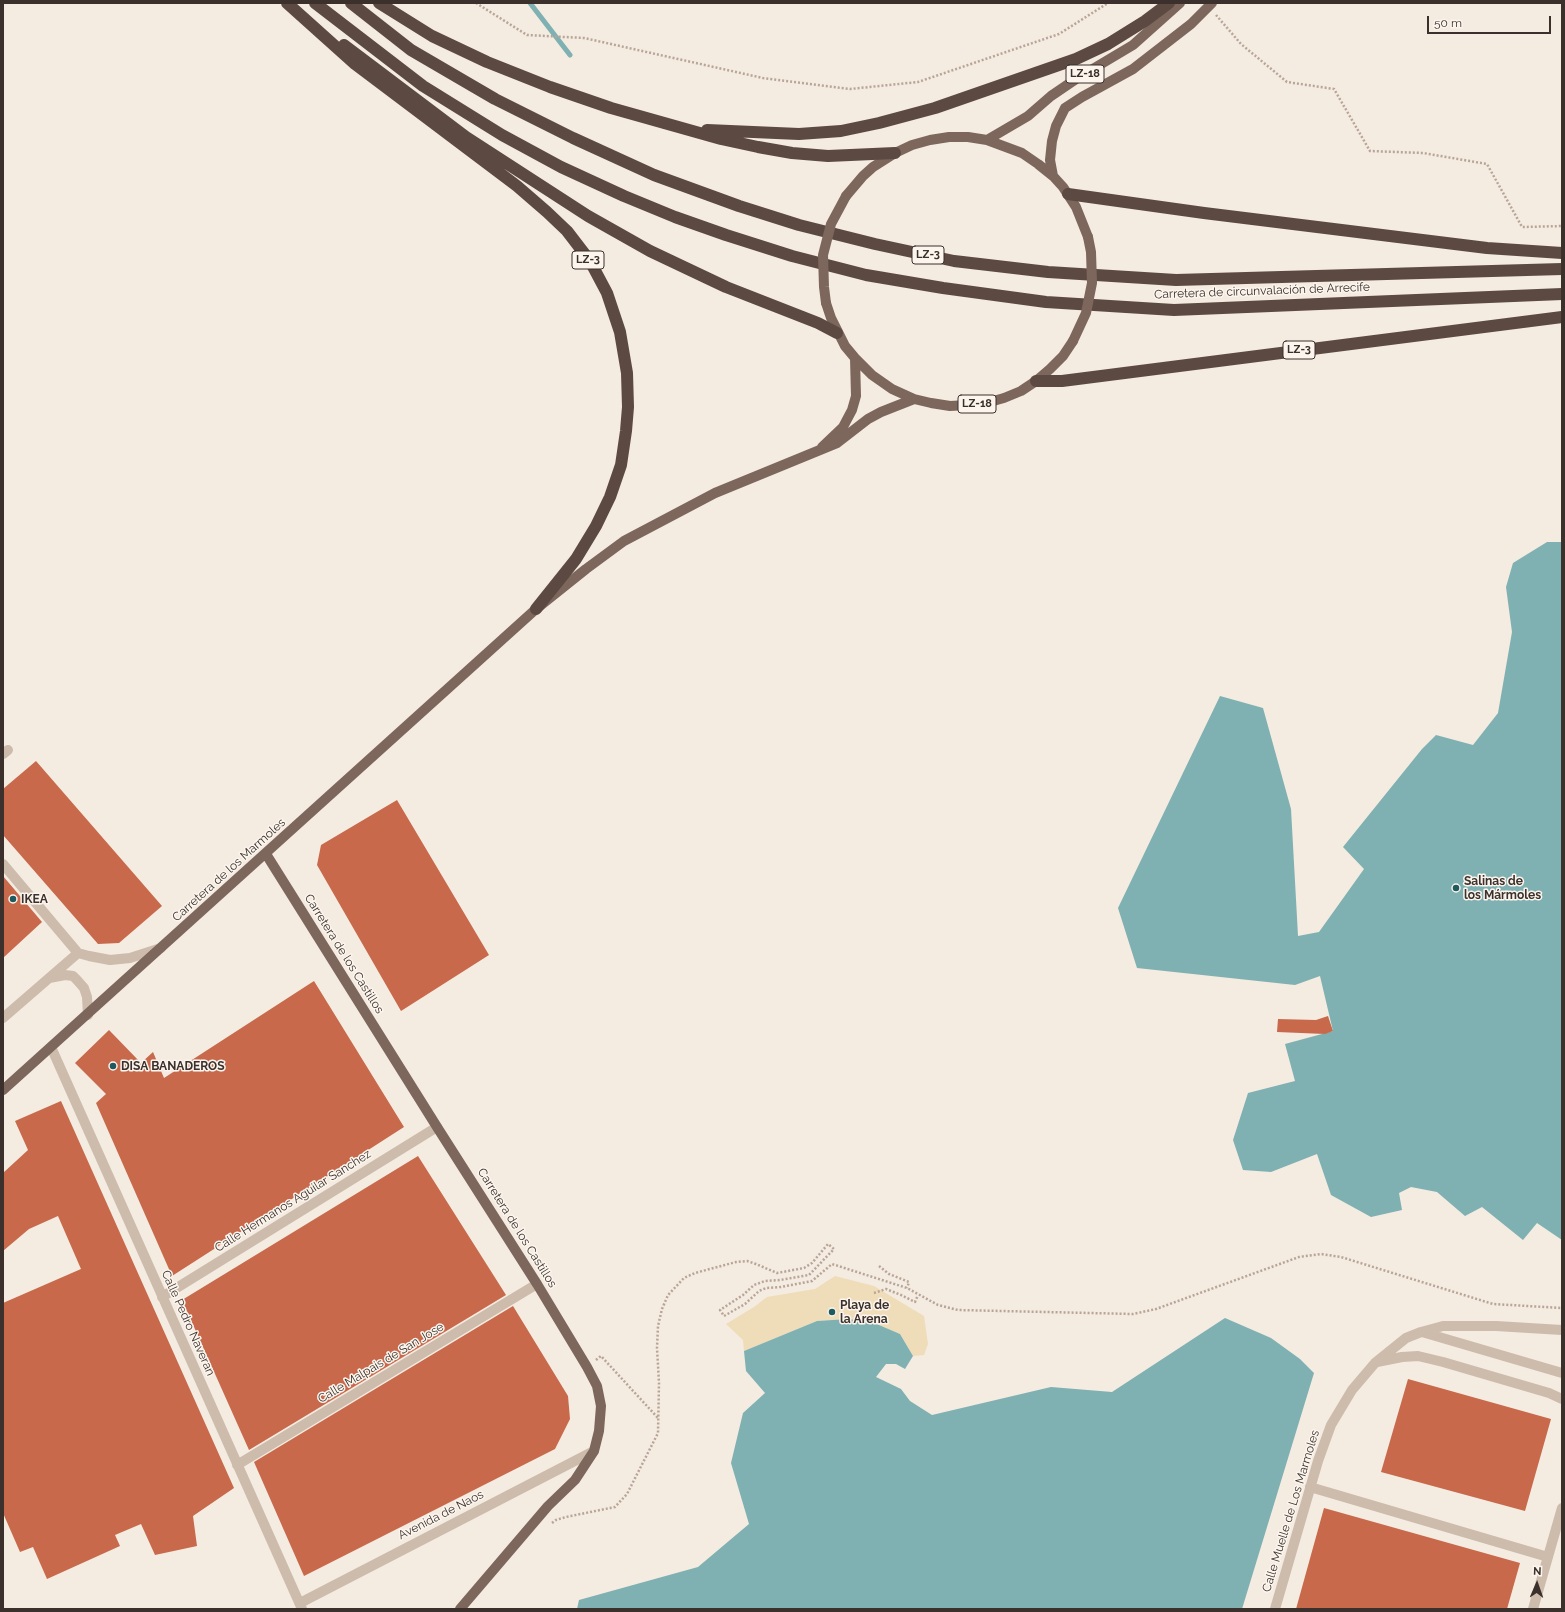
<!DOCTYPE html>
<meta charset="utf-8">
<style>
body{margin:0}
#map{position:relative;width:1565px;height:1612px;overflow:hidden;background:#f4ebe1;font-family:Raleway,sans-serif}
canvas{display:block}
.frame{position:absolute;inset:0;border:4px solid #3b302b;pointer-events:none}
.north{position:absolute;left:1517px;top:1564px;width:40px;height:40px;-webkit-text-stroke:3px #fbf5ee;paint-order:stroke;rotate:2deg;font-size:11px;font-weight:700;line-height:16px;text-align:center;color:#3b302b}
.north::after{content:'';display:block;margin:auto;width:14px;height:18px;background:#3b302b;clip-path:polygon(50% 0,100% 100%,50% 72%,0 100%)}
.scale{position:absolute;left:1427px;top:16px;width:124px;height:18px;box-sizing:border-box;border:2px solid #3b302b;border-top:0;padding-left:5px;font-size:12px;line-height:14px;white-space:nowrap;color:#3b302b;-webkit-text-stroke:3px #fbf5ee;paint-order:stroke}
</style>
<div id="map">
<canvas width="1565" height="1612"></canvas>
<div class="frame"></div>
<div class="north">N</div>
<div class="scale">50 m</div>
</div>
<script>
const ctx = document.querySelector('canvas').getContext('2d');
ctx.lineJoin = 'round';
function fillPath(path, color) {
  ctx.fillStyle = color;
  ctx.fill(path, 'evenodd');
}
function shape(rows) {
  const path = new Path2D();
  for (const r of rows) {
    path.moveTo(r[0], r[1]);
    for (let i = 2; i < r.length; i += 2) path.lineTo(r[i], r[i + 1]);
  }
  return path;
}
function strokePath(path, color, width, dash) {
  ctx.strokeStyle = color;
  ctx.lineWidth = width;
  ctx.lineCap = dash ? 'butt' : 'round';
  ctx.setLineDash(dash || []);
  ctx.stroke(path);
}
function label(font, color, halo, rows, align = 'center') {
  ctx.font = font + ' Raleway,sans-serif';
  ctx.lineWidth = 3;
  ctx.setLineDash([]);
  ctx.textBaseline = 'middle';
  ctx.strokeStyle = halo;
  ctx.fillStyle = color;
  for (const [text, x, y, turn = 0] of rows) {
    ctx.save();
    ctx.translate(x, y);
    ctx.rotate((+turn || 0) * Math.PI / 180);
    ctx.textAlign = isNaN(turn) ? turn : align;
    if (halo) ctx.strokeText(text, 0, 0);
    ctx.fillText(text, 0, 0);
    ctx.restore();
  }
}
fillPath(shape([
 [835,1276,874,1286,924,1316,928,1344,924,1355,913,1356,900,1334,872,1322,848,1319,817,1321,744,1351,743,1340,726,1324,754,1307,767,1297,815,1289]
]), '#efdcb8');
fillPath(shape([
 [1547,542,1562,542,1562,1240,1537,1223,1523,1240,1482,1207,1465,1216,1437,1192,1411,1187,1399,1193,1402,1210,1371,1217,1331,1195,1317,1154,1271,1172,1243,1170,1233,1140,1248,1093,1295,1081,1285,1044,1333,1031,1320,976,1295,985,1137,968,1118,908,1220,696,1263,708,1291,809,1298,936,1319,932,1364,869,1343,847,1422,749,1436,735,1473,745,1498,713,1512,632,1506,587,1513,563],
 [1225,1318,1271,1338,1300,1359,1314,1373,1242,1609,577,1609,579,1600,698,1567,749,1524,731,1463,743,1413,765,1393,746,1371,744,1351,817,1321,848,1319,872,1322,900,1334,913,1356,905,1369,896,1364,886,1364,876,1377,901,1389,910,1401,932,1415,1051,1387,1112,1392]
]), '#7fb0b2');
strokePath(shape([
 [530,3,570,55]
]), '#7fb0b2', 5);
fillPath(shape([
 [36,761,162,906,119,943,98,944,3,835,3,789],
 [397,800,489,955,401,1011,317,865,321,845],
 [3,876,42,922,3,958],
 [314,981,404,1127,172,1276,96,1103,106,1094,75,1063,109,1030,141,1063,153,1052,164,1078],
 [1328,1016,1333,1031,1325,1034,1277,1032,1278,1019,1316,1020],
 [61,1101,234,1488,193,1516,197,1546,155,1555,141,1524,115,1535,120,1546,47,1579,33,1547,20,1552,3,1513,3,1303,81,1269,58,1216,29,1229,3,1251,3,1173,28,1150,15,1121],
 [418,1156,506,1295,249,1450,182,1300],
 [513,1306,568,1396,570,1419,555,1449,304,1576,254,1462],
 [1408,1379,1551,1419,1525,1511,1381,1472],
 [1324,1508,1520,1563,1507,1609,1296,1609]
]), '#c8694b');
strokePath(shape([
 [476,3,527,35,584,38,763,78,850,89,918,82,1059,34,1108,3],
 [1216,15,1241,44,1287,82,1334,89,1370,151,1423,153,1487,164,1522,227,1562,226],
 [879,1266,889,1274,909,1282,907,1288],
 [874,1293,886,1289,901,1295,915,1302,918,1295],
 [596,1360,601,1356,658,1418],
 [552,1523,556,1520,566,1517,615,1507,627,1494,658,1433,659,1383,657,1348,658,1326,662,1309,668,1295,684,1278,695,1273,736,1262,747,1261,756,1264,777,1273,804,1268,812,1263,828,1244,834,1249,809,1275,780,1280,765,1281,754,1285,743,1295,720,1310,724,1316,745,1304,759,1291,766,1288,781,1287,812,1281,832,1264,907,1288,938,1305,958,1310,1133,1314,1156,1309,1299,1257,1321,1254,1341,1257,1493,1304,1562,1308]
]), '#b9a596', 2.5, [2, 2]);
strokePath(shape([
 [3,754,8,750],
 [3,864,78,953,89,956,110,960,130,958,161,948],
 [49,978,65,975,73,976,77,980,84,988,87,997,88,1015],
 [3,1018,78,953],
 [51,1047,302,1609],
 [162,1297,437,1127],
 [1422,1332,1562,1373],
 [1377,1362,1402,1357,1418,1356,1443,1362,1549,1393,1562,1399],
 [237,1465,537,1284],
 [1310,1487,1548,1557],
 [300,1603,594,1451],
 [1275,1609,1318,1461,1331,1425,1352,1390,1375,1363,1406,1338,1421,1332,1443,1326,1496,1326,1562,1330],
 [1533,1609,1562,1508]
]), '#cdbbac', 10);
strokePath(shape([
 [987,140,1028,116,1051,96,1076,79,1133,45,1180,3],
 [1053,176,1050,160,1052,141,1056,126,1065,108,1082,97,1133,69,1191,24,1212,3],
 [846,196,863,176,873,167,895,153,912,145,930,140,949,137,968,137,987,140,1022,153,1038,164,1053,176,1063,187,1076,207,1088,237],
 [826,303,831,318,845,346,855,358,872,375,892,389,914,399,931,403,950,406,968,405,986,403,1004,398,1021,391,1036,381,1050,369,1063,356,1073,341],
 [822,447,843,427,852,410,856,396,855,358],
 [266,854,437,1127,537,1284,587,1367,597,1386,601,1406,599,1431,594,1451,575,1480,548,1506,460,1609],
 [3,1090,536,609,586,569,624,541,715,493,837,443,868,419,881,412,914,399]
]), '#7d675c', 10);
strokePath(shape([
 [287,3,355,64,517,186,547,212,567,231,590,261,607,293,620,332,627,373,628,407,626,431,621,465,610,497,596,526,576,559,536,609],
 [315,3,423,86,502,135,561,167,624,196,675,217,726,235,792,256,866,275,943,288,1046,302,1174,310,1562,294],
 [351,3,411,50,495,99,573,138,654,175,739,206,799,225,875,244,954,261,1048,272,1176,280,1562,269],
 [379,3,432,36,487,62,550,87,611,108,721,139,758,147,792,153,828,156,895,153],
 [344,45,466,137,588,216,650,251,726,287,818,323,837,333],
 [707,130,799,134,841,131,879,123,935,108,1076,59,1108,44,1145,21,1169,3],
 [1068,194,1204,213,1487,248,1562,253],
 [1036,381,1062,381,1562,317]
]), '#5c4a42', 12);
strokePath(shape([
 [826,303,824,287,823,255,831,224,846,196],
 [1073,341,1086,313,1092,283,1091,252,1088,237]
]), '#7d675c', 10);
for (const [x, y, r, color] of [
 [1456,888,4,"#1f5a5e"],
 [13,899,4,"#1f5a5e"],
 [113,1066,4,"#1f5a5e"],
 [832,1312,4,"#1f5a5e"]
]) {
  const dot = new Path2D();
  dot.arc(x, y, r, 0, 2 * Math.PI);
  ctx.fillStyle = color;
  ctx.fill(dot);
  strokePath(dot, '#fbf5ee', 1.5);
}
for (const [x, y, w] of [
 [1085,74,38],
 [928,255,32],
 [588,260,32],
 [1299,350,32],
 [977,404,38]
]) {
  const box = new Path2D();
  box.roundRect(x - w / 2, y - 9, w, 18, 3);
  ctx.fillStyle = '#fbf5ee';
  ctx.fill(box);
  strokePath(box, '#3b302b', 1);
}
label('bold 11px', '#3b302b', null, [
 ["LZ-18",1085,74],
 ["LZ-3",928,255],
 ["LZ-3",588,260],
 ["LZ-3",1299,350],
 ["LZ-18",977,404]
]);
label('12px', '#3b302b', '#fbf5ee', [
 ["Carretera de circunvalación de Arrecife",1262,291,-2],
 ["Carretera de los Marmoles",229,870,-42],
 ["Carretera de los Castillos",344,954,58],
 ["Calle Hermanos Aguilar Sanchez",293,1201,-32],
 ["Carretera de los Castillos",517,1228,58],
 ["Calle Pedro Naveran",188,1323,66],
 ["Calle Malpais de San Jose",381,1363,-31],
 ["Calle Muelle de Los Marmoles",1291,1511,-73],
 ["Avenida de Naos",441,1515,-27]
]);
label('bold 12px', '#3b302b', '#fbf5ee', [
 ["Salinas de",1464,881],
 ["los Mármoles",1464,895],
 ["IKEA",21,899],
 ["DISA BANADEROS",121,1066],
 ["Playa de",840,1305],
 ["la Arena",840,1319]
], 'left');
</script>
